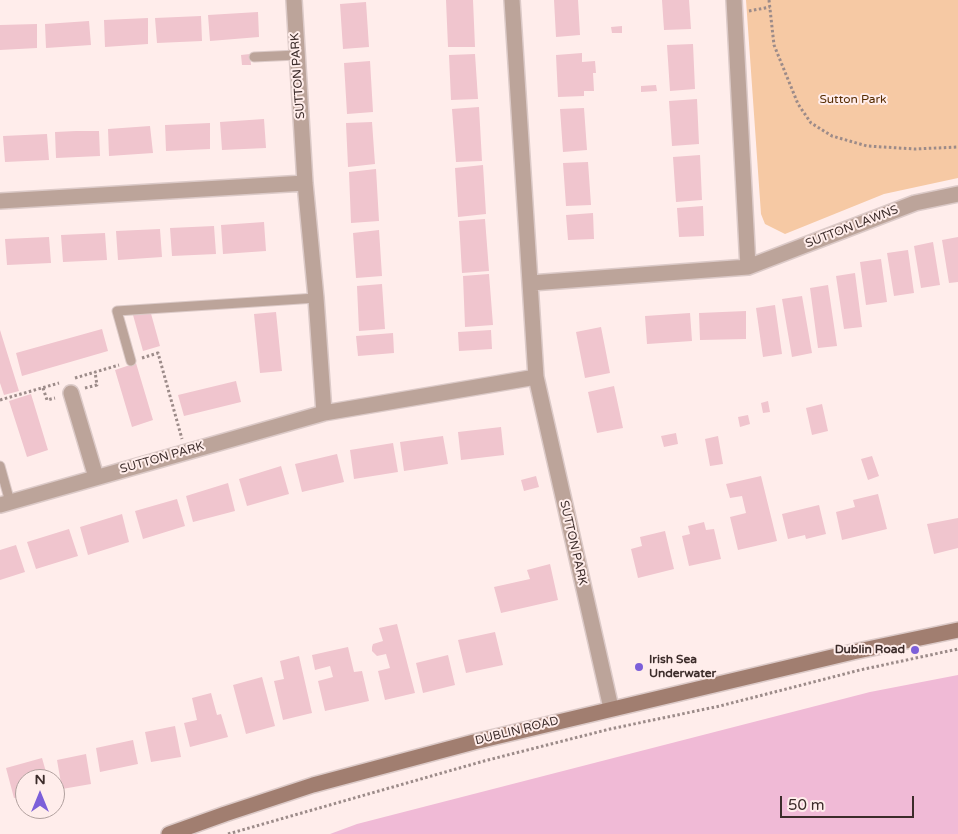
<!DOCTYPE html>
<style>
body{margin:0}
#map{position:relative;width:958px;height:834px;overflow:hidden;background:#ffedeb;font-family:"Varela Round",sans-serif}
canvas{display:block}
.north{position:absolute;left:15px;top:769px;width:50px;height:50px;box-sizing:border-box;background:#ffedeb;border:1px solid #b1a09e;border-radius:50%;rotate:0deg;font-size:14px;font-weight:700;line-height:20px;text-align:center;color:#3c2c2a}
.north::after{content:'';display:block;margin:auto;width:18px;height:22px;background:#7c5fd9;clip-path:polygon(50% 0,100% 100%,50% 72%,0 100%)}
.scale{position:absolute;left:780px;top:796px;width:134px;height:22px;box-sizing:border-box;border:2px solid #3c2c2a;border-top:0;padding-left:6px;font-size:15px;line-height:18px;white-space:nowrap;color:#3c2c2a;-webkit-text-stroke:4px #ffedeb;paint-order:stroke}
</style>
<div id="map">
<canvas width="958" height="834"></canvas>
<div class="north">N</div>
<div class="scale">50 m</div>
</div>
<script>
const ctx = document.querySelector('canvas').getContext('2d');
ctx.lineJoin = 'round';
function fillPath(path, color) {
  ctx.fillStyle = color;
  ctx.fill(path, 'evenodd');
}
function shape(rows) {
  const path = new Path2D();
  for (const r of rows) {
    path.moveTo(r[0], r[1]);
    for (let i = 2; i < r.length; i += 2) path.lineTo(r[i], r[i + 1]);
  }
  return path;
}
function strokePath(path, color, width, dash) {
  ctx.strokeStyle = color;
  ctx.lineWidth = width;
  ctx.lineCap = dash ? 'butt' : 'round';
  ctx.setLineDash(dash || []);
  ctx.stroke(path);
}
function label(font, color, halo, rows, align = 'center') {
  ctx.font = font + ' "Varela Round",sans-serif';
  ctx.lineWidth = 4;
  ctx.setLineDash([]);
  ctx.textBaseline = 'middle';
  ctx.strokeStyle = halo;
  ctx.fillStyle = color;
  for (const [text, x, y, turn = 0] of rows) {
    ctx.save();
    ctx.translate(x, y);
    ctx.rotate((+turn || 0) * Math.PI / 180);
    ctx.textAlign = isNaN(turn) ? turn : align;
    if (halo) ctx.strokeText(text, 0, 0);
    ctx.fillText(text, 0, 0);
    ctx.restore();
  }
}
fillPath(shape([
 [746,0,958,0,958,178,884,194,785,234,765,224,761,214]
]), '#f6c9a4');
fillPath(shape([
 [958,675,958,834,330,834,357,824,870,692]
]), '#f0bad6');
fillPath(shape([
 [446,0,473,0,475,47,448,47],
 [554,0,578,0,580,35,556,37],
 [662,0,689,0,691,29,664,30],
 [366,2,369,47,343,49,340,4],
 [258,12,259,37,210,41,208,15],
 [201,16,202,41,157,43,155,18],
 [148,18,148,44,105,47,104,20],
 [89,21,91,45,46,48,45,24],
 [37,24,37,48,0,50,0,25],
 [622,26,622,33,612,33,611,27],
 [693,44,695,89,670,91,667,45],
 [582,53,582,62,595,61,596,73,593,73,594,91,584,91,584,96,558,97,556,55],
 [250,54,251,65,242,65,241,55],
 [475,54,478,99,451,100,449,55],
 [370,61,373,112,347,114,344,63],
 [656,85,657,91,641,92,641,86],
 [697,99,699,144,672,146,669,101],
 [479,107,482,161,456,162,452,109],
 [584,108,587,150,563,152,560,109],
 [264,119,266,148,222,150,220,122],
 [372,122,375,164,348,167,346,123],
 [210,123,210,149,166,151,165,125],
 [150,126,153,153,109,156,108,129],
 [76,131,99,131,100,156,56,158,55,132],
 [47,134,49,160,5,162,3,136],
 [700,155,702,200,676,202,673,157],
 [588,162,591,205,566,206,563,163],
 [483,165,486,214,458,217,455,168],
 [376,169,379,221,351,223,349,172],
 [703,206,704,236,679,237,677,208],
 [593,213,594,239,568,240,566,215],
 [485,219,489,271,462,273,459,221],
 [264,222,266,251,223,254,221,225],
 [214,226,216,254,172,256,170,228],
 [160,229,162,257,118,260,116,231],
 [379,230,382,276,356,278,353,233],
 [105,233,107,260,63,262,61,235],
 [49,237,51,263,7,265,5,239],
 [958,237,958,282,949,283,942,240],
 [933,242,940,285,921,288,914,246],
 [908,250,914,293,894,296,887,253],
 [881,259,887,302,866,305,860,262],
 [855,273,862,327,844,329,836,276],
 [489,274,493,325,465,327,463,276],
 [382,284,385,329,359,331,357,286],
 [828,285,837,346,818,348,810,288],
 [802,296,812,353,792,357,782,299],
 [775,305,782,354,763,357,756,308],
 [150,310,160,346,143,351,133,315],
 [746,311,746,339,700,340,699,313],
 [276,312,282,371,260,373,254,314],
 [690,313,692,341,647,344,645,316],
 [601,327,610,373,585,378,576,332],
 [102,329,108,351,22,376,16,353],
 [0,330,19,391,4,395,0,383],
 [491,330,492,349,459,351,458,332],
 [393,333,394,353,358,356,356,336],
 [136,363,153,420,132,427,115,370],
 [236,381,241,402,184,416,178,395],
 [614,386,623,428,597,433,588,392],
 [31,394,48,450,27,457,9,401],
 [768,401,770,412,763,413,761,403],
 [822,404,828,431,812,435,806,408],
 [748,415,750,424,740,427,738,417],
 [501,427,504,455,461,460,458,432],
 [676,433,678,444,664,447,661,436],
 [443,436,448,464,404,471,400,442],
 [718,436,723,464,710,466,705,439],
 [393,443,398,472,354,479,350,450],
 [337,454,344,482,302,492,295,464],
 [872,456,879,476,868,480,861,459],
 [281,466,289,494,247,506,239,479],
 [536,476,539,487,524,491,521,480],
 [761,476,777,541,738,550,730,517,746,513,742,496,730,498,726,484],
 [228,483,235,511,193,522,186,496],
 [878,494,887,529,842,540,836,512,855,507,853,500],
 [177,499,185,526,143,539,135,511],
 [819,505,826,534,806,539,805,535,788,539,782,514],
 [122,514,129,542,88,555,80,527],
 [958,518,958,548,934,554,927,524],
 [704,522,706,530,714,529,721,559,689,566,682,536,690,534,688,526],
 [69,529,78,556,36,569,27,542],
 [665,531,674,569,638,578,631,549,642,546,640,537],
 [16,545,25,572,0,580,0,550],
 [550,564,558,600,501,613,494,587,530,579,527,570],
 [397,624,415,693,385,700,378,671,390,668,386,654,377,656,372,651,372,647,373,644,383,641,379,628],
 [495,632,503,665,466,673,458,640],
 [348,647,354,672,362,671,369,701,325,711,318,681,333,677,330,666,315,670,312,655],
 [448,655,455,685,423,693,416,663],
 [299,656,312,713,283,720,274,681,284,679,280,661],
 [262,677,275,726,246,734,233,685],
 [211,693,217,715,221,714,228,737,190,747,184,723,197,720,192,698],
 [175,726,181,757,151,762,145,732],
 [133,740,138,764,100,772,96,748],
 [86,754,91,784,62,789,57,760],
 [42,758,48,779,25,779,25,795,14,798,6,768]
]), '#f0c5ce');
const lane = shape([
 [254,57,297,55],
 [131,361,117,311,316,298],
 [0,466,10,502]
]);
const street = shape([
 [294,0,305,183,316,298,324,413],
 [512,0,536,377,611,708],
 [734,0,748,267],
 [0,201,305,183],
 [531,283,748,267,915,203,958,194],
 [71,393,96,477],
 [0,505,324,413,536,377]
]);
const secondary = shape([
 [169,834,225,814,313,785,474,742,853,652,958,630]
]);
strokePath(lane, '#dccac8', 11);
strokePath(street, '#dccac8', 18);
strokePath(secondary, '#dccac8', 18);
strokePath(shape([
 [769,0,774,45,798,104,811,123,832,136,867,146,915,149,958,147],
 [749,11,770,7],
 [142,358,158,353,182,439],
 [75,378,119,365],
 [43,388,47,400,55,398],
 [85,388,97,385,95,372],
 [0,400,59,383],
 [228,834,484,761,610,729,720,706,860,670,958,649]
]), '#9c8b89', 3, [2.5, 2.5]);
strokePath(lane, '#bca49a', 9);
strokePath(street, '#bca49a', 15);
strokePath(secondary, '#a17e70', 15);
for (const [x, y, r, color] of [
 [915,650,5,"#7c5fd9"],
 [639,667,5,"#7c5fd9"]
]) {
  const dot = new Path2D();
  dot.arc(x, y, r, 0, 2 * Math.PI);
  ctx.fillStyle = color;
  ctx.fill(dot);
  strokePath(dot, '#ffedeb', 2);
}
label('12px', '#3c2c2a', '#ffedeb', [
 ["SUTTON PARK",298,76,-94],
 ["SUTTON LAWNS",852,227,-21],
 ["SUTTON PARK",162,458,-16],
 ["SUTTON PARK",573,543,77],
 ["DUBLIN ROAD",517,731,-14]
]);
label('12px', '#562c00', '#ffedeb', [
 ["Sutton Park",853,100]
]);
label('bold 12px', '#3c2c2a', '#ffedeb', [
 ["Dublin Road",905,650],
 ["Irish Sea",649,660,"left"],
 ["Underwater",649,674,"left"]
], 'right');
</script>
